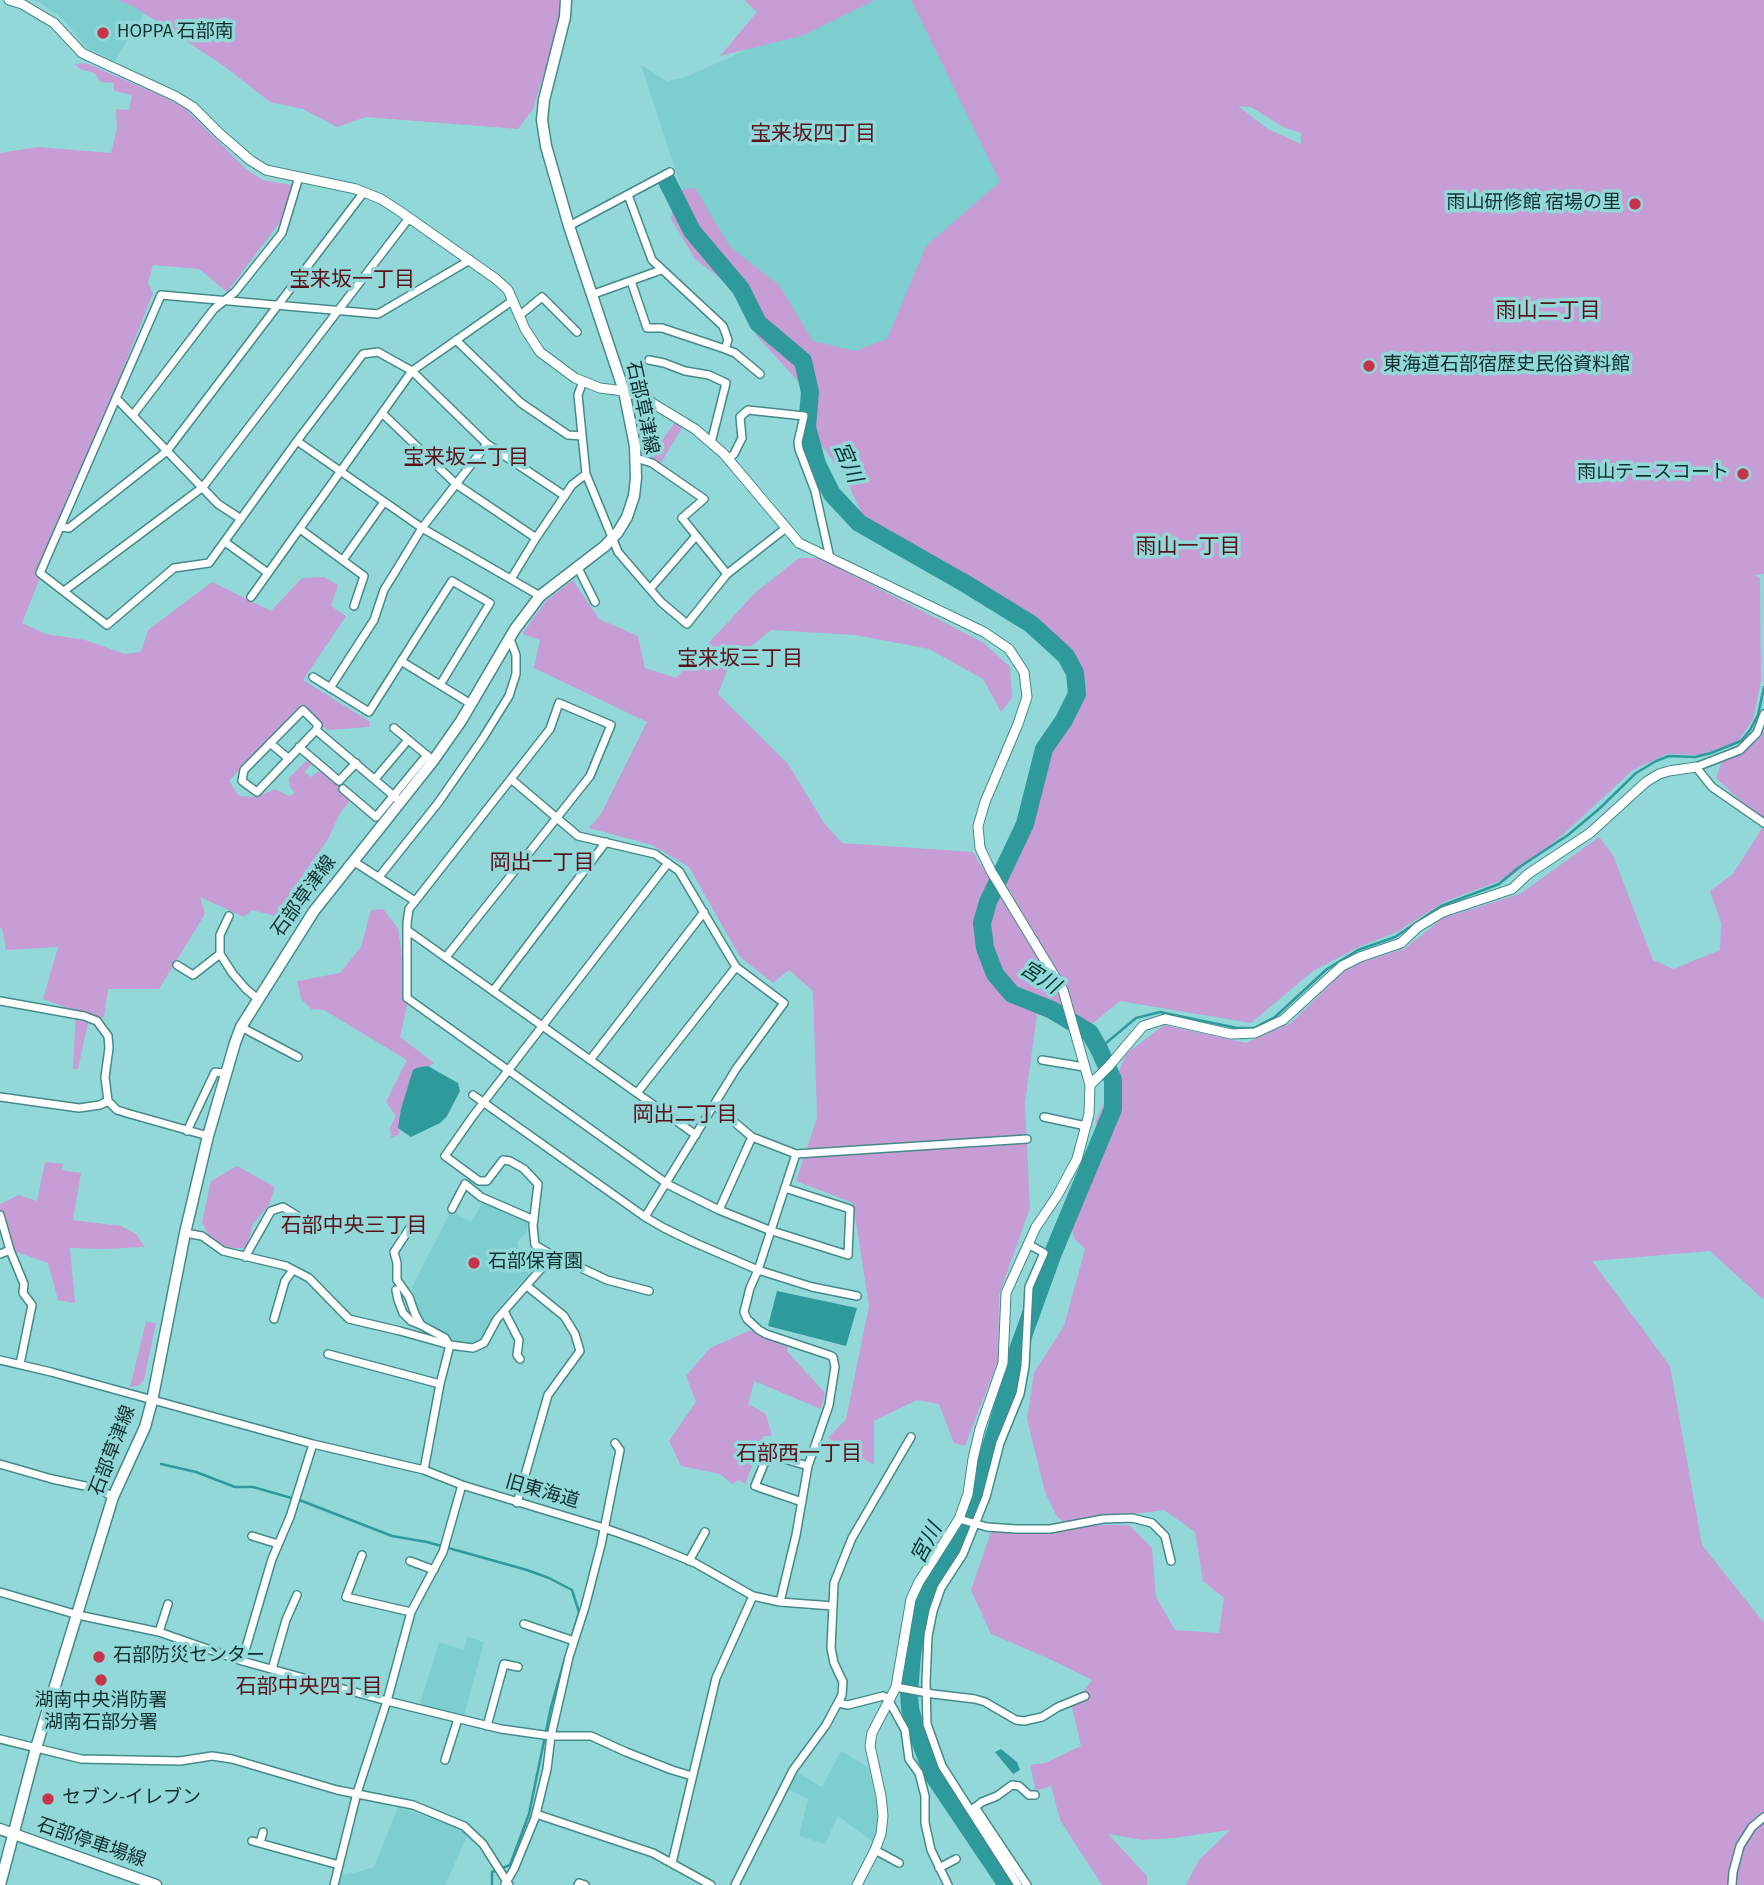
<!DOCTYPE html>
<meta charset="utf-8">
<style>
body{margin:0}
canvas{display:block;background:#93d8d9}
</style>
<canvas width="1764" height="1885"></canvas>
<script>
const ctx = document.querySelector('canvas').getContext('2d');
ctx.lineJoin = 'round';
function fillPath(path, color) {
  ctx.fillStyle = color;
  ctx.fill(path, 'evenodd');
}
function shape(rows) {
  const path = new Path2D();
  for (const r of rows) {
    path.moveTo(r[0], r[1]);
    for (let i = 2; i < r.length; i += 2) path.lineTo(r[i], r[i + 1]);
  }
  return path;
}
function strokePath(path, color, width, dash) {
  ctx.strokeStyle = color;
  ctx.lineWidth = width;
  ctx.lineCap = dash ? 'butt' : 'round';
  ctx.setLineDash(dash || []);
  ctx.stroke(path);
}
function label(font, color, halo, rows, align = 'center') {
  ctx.font = font + ' "Source Sans 3","Noto Sans JP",sans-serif';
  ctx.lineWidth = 7;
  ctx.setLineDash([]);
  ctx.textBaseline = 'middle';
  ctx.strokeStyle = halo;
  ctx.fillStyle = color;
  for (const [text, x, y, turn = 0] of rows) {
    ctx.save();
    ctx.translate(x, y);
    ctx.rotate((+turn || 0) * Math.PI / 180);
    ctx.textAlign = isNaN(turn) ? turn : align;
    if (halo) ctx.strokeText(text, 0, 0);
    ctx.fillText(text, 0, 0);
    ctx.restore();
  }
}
fillPath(shape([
 [33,0,126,0,147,8,115,61,87,48,62,18,39,2],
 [855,0,914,0,1009,184,896,344,849,362,798,349,684,196,641,65,667,81,686,77],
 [484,1200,528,1222,526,1234,517,1242,519,1251,529,1275,518,1285,493,1315,482,1339,471,1344,454,1342,431,1328,419,1315,412,1287,451,1211,471,1222],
 [468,1637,484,1642,464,1716,420,1704,439,1642,463,1650],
 [841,1751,868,1767,879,1813,877,1829,873,1842,838,1816,825,1844,799,1836,808,1799,788,1789,797,1772,822,1787],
 [398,1807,457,1827,468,1834,445,1885,337,1885,340,1875,354,1873,374,1867]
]), '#7dcecf');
fillPath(shape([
 [117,0,559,0,560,22,533,109,518,129,366,117,337,127,303,109,270,102,224,66,133,6],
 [744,0,875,0,804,35,720,56,757,12],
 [911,0,1764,0,1764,574,1754,575,1760,578,1761,681,1753,719,1738,742,1700,755,1667,754,1633,770,1557,840,1510,877,1444,902,1397,932,1361,946,1313,971,1251,1023,1120,1001,1086,1029,1037,1014,1025,1103,1030,1208,999,1295,998,1361,965,1446,954,1443,939,1404,917,1400,874,1421,874,1465,828,1438,846,1419,869,1306,853,1203,796,1181,817,1118,813,991,789,970,773,983,740,957,689,867,652,845,589,828,601,814,647,722,534,668,540,640,522,634,546,601,573,580,599,619,638,636,645,668,676,678,756,592,799,558,820,558,984,643,1010,667,1012,698,1001,712,983,679,929,649,855,635,771,630,730,663,718,694,788,764,824,823,842,843,973,852,1012,915,1012,894,1003,881,1051,753,1076,715,1079,673,1067,652,1018,624,865,521,844,475,810,430,815,400,756,335,750,301,695,259,671,219,675,191,695,188,730,247,779,285,813,341,855,351,887,339,926,246,1000,182],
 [1238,106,1251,107,1283,127,1301,133,1301,144,1268,129],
 [86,63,164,97,186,109,247,170,263,180,291,185,293,188,284,217,227,292,199,269,153,265,148,283,153,293,22,623,46,634,85,640,125,654,141,652,148,630,212,582,271,611,302,578,324,577,338,585,331,606,346,616,303,680,369,721,370,727,328,730,297,709,229,781,239,796,257,797,275,789,289,796,295,793,290,787,289,778,308,759,313,763,304,772,311,777,322,769,351,799,339,815,328,839,275,916,252,910,244,917,200,897,205,914,159,989,108,989,104,1017,88,1023,78,1069,73,1069,76,1011,43,999,58,947,6,950,2,928,0,928,0,153,37,147,111,153,117,128,116,109,129,110,132,95,114,91,114,83,100,82,95,73,82,70,74,64],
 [674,423,682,428,661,463,650,457,671,428],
 [1764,729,1764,822,1716,778,1722,761,1744,752,1761,737],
 [1764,825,1764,1300,1710,1251,1592,1261,1670,1366,1702,1545,1764,1623,1764,1885,1186,1885,1199,1860,1230,1830,1174,1838,1142,1840,1108,1834,1147,1876,1147,1885,1102,1885,1060,1820,1051,1786,1036,1791,1030,1765,1045,1763,1081,1746,1072,1707,1092,1680,1045,1657,991,1634,971,1590,991,1532,1055,1532,1090,1525,1129,1525,1152,1548,1156,1597,1175,1630,1219,1633,1224,1598,1203,1581,1195,1532,1164,1510,1064,1523,1056,1515,1045,1492,1027,1419,1034,1373,1064,1326,1085,1249,1074,1238,1071,1225,1095,1164,1096,1120,1127,1053,1164,1025,1246,1043,1291,1023,1349,966,1404,949,1443,918,1520,894,1599,837,1613,855,1653,960,1673,969,1720,950,1721,923,1710,891,1733,874],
 [383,909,398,928,408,1001,400,1037,434,1063,424,1069,402,1105,399,1134,391,1138,390,1128,396,1116,386,1102,407,1060,324,1010,311,1009,301,999,297,981,340,973,361,947,371,910],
 [45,1162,63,1164,62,1170,81,1173,73,1220,121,1226,136,1234,145,1247,102,1249,70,1248,75,1303,58,1300,48,1263,14,1251,0,1211,0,1204,19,1195,37,1201],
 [237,1166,275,1187,269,1205,253,1224,246,1248,229,1248,209,1237,202,1222,211,1181],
 [146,1322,156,1323,144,1380,138,1386,130,1387],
 [751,1330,759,1336,788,1346,787,1351,825,1393,821,1409,754,1381,748,1406,750,1405,766,1414,772,1436,764,1436,745,1484,738,1480,732,1484,720,1474,681,1466,669,1441,696,1402,686,1376,710,1348]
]), '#c69dd5');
fillPath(shape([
 [428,1066,458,1083,460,1091,447,1116,440,1123,411,1137,398,1128,401,1109,413,1070,416,1068],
 [777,1291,857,1308,846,1346,768,1326],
 [1001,1749,1017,1762,1020,1770,1013,1774,995,1752]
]), '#2e9a9c');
strokePath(shape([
 [1099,1049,1136,1018,1160,1012,1237,1028,1254,1028,1275,1017,1327,969,1358,950,1395,937,1441,906,1499,884,1518,868,1568,835,1599,809,1636,773,1656,761,1669,756,1695,757,1711,753,1741,741,1750,730,1758,715,1764,687],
 [161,1464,196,1472,235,1487,253,1487,302,1501,392,1536,427,1542,527,1570,549,1578,572,1590,579,1612,571,1639],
 [492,1885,492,1872,510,1865,529,1814,551,1707,565,1658]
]), '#2e9a9c', 2.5);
strokePath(shape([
 [667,181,692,231,741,289,758,323,803,361,810,392,807,427,817,464,832,494,859,523,966,584,1031,624,1066,656,1075,673,1077,694,1064,720,1044,749,1025,824,988,902,982,923,985,948,995,974,1012,994,1052,1010,1090,1033,1099,1049,1113,1080,1113,1109,1053,1253,1019,1347,999,1420,970,1515,957,1539,929,1586,920,1606,912,1655,909,1692,910,1708,915,1727,933,1775,1007,1885]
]), '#2e9a9c', 18);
const minor = shape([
 [628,195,652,260,723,326,728,340,725,349,735,353,760,374],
 [569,226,670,172],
 [470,260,378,314,161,295,40,573,107,625,174,568,209,563,297,441,363,354,378,352,412,371,487,444,565,496],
 [631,281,647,328,662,328,725,349],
 [591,295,661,270],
 [519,316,542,297,577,332],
 [456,340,521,403,568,435,582,436],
 [649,360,664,363,685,371,709,375,726,383,711,443],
 [583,381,578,395,586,474,618,552,661,602,687,624,727,574,786,528],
 [116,398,218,504,241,519],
 [382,413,456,484,536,538],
 [133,415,214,309,235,292,282,233,299,177],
 [297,441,422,528,540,596],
 [636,458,652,463,704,499,682,518,727,574],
 [728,459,734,454,742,438,740,417,748,410,804,416,798,442,799,449,815,491,830,558],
 [60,527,69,528,167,451,364,192],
 [300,529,364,576,354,606],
 [225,542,268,573],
 [343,560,384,502],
 [577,566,595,602],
 [511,579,536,538,572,485,586,474],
 [650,589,696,536],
 [64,591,203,487,409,218],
 [251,597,412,371,512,301],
 [401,661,471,704],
 [313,677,369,712,452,581,490,603,440,685],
 [330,688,374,620,384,590,422,528,487,444],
 [1764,714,1757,733,1740,750,1696,767,1712,787,1764,823],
 [394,728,429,757],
 [316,730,318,725,303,710,244,770,242,781,257,792,316,730,401,802],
 [270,743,289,759],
 [299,747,339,781,356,763],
 [375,779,408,740],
 [511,779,578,836,655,854,679,871,736,967,784,1003,736,1069,645,1217],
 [343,789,376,817,427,755],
 [353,861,415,901],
 [379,877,438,803,483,738,509,696,516,674,516,655,510,639],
 [229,916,220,935,220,954,233,974,246,989,258,999],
 [407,930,696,1135],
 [446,957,590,776,611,725,559,703,550,729,409,909,407,923,407,998,669,1185,719,1210,769,1230,848,1255,850,1209,785,1188],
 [177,965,193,975,220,954],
 [493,991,606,842],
 [0,1001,84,1016,97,1021,108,1036,109,1048,105,1077,108,1101,117,1110,130,1114,208,1136],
 [241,1027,298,1057],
 [590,1060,704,912],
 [1042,1060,1084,1067],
 [637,1093,736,967],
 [473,1095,645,1217,664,1228,693,1242,758,1270,812,1287,857,1296],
 [0,1097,79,1108,100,1105,108,1101],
 [714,1105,752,1137,796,1154],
 [1044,1117,1086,1126],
 [187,1131,215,1072,226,1073],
 [452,1209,465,1184,481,1197,534,1220],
 [719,1210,752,1137],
 [0,1215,10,1250,0,1254],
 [417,1217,394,1252,397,1263,397,1280,409,1297,415,1314,421,1325],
 [185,1233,202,1236,223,1251,286,1266,309,1278,349,1319,400,1331,450,1345,473,1348,484,1343,497,1319,547,1262,547,1252,535,1245,533,1226,538,1184,524,1169,510,1161,503,1160,487,1181,479,1181,445,1156,473,1116,668,863],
 [10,1250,24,1284,23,1293,32,1305,20,1364],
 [547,1252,607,1280,649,1291],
 [245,1257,271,1211,283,1207,307,1222],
 [396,1290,398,1300,403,1313,411,1321,421,1325,445,1338,449,1345],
 [504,1311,519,1340,517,1355,520,1359],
 [274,1319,285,1281,293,1270],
 [328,1354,440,1384],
 [0,1360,51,1372,313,1444,424,1470,462,1485,604,1528,644,1542,695,1563,753,1596,780,1602,833,1606,831,1648,834,1663,843,1682,842,1695,826,1725,793,1770,735,1885],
 [0,1464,52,1479,99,1489,113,1497],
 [424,1470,440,1384,450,1345],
 [802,1502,755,1486,768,1454,808,1466],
 [517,1503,548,1395,580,1351,575,1334,564,1316,527,1286],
 [959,1519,987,1527,1016,1529,1050,1529,1103,1519,1132,1518,1152,1523,1165,1536,1171,1561],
 [252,1536,278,1544],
 [362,1555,346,1597,411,1612],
 [410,1561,434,1570],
 [689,1561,705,1532],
 [0,1592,78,1615,159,1632,242,1661,387,1701,501,1729,551,1736,591,1736,626,1752,672,1770,692,1776],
 [780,1602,796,1535,808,1466,829,1405,835,1367,833,1357,829,1355,766,1334,759,1330,747,1319,744,1312,750,1288,758,1270,796,1154,1027,1139],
 [833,1606,834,1583,852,1538,911,1437],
 [524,1624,574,1641],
 [159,1632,168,1604],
 [242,1661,272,1559,290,1517,313,1444],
 [272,1669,286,1620,297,1595],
 [896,1687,933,1694,975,1699,985,1702,1016,1720,1024,1721,1042,1717,1058,1707,1085,1696],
 [839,1703,848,1705,883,1696,888,1699,905,1730,909,1759,919,1773,925,1796,925,1823,931,1850,948,1885],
 [487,1726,504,1664,518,1667],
 [0,1739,81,1759,180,1761,212,1756,232,1759,337,1790,413,1805,464,1826,483,1844,509,1885],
 [445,1760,458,1719],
 [975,1807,1027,1885],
 [974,1808,982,1802,997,1796,1012,1785,1019,1786,1029,1795,1035,1795],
 [536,1814,653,1853,711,1885],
 [252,1841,339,1865],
 [260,1843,263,1832],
 [875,1850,899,1863],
 [672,1863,716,1678,753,1596],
 [939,1868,956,1859],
 [505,1884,514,1869,535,1818,547,1769,551,1736,569,1657,585,1607,601,1545,620,1450,615,1443],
 [334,1885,357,1793,387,1701,411,1612,443,1552,462,1485],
 [578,1885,579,1883,585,1885],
 [1018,1885,942,1766,927,1724,926,1682,928,1636,933,1611,941,1588,963,1554,986,1497,1000,1443,1020,1394,1025,1366,1029,1287,1044,1253,1028,1244],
 [1732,1885,1733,1872,1740,1846,1752,1827,1764,1817]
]);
const tertiary = shape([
 [9,0,22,4,54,23,82,53,175,96,193,107,219,133,250,160,266,170,356,189,381,199,398,210,496,279,508,290,525,329,540,352,575,378,600,388,624,391,644,398,695,429,724,454,799,543,984,632,1009,649,1024,672,1027,697,1018,724,985,802,978,826,980,848,991,871,1063,990,1090,1085,1089,1114,1077,1159,1057,1196,1036,1227,1006,1293,1003,1363,980,1429,973,1459,968,1494,959,1519,919,1582,911,1599,896,1687,872,1733,870,1746,881,1796,883,1816,881,1834,875,1850,857,1885],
 [1090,1085,1109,1066,1143,1026,1165,1019,1231,1034,1255,1033,1283,1020,1342,966,1360,957,1401,943,1418,927,1443,912,1512,889,1528,874,1590,833,1646,782,1659,774,1669,771,1696,767]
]);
const secondary = shape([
 [0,1829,156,1885],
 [0,1885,36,1748,113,1497,145,1427,152,1401,185,1233,208,1136,235,1043,241,1027,314,911,433,761,461,721,515,629,540,596,605,546,618,532,627,517,634,496,636,478,635,446,624,391,569,226,546,146,542,120,544,100,565,17,566,0]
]);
strokePath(minor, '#458a8b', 10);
strokePath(tertiary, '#458a8b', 11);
strokePath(secondary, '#458a8b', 13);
strokePath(minor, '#fff', 7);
strokePath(tertiary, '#fff', 9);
strokePath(secondary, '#fff', 10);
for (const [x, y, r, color] of [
 [103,33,7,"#c5344b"],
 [1635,204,7,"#c5344b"],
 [1369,366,7,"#c5344b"],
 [1743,474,7,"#c5344b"],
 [474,1263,7,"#c5344b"],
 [99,1657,7,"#c5344b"],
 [101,1680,7,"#c5344b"],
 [48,1799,7,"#c5344b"]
]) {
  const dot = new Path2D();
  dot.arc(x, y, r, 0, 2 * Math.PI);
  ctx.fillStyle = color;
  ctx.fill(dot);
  strokePath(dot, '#93d8d9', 2.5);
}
label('19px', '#122f30', '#93d8d9', [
 ["HOPPA 石部南",117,33],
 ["雨山研修館 宿場の里",1621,204,"right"],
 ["東海道石部宿歴史民俗資料館",1383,366],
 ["雨山テニスコート",1729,474,"right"],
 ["石部保育園",488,1263],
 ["石部防災センター",113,1657],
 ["湖南中央消防署",101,1702,"center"],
 ["湖南石部分署",101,1724,"center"],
 ["セブン-イレブン",62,1799]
], 'left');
label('19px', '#122f30', '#93d8d9', [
 ["石部草津線",641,408,78],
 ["石部草津線",305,897,-54],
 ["石部草津線",114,1451,-69],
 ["旧東海道",542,1493,16],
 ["石部停車場線",91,1844,19]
]);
label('21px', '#57121c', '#93d8d9', [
 ["宝来坂四丁目",813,135],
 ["宝来坂一丁目",352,281],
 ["雨山二丁目",1548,312],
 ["宝来坂二丁目",466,459],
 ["雨山一丁目",1188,548],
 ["宝来坂三丁目",740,660],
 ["岡出一丁目",542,864],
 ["岡出二丁目",685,1116],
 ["石部中央三丁目",354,1227],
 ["石部西一丁目",799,1455],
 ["石部中央四丁目",309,1688]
]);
label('italic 21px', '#013435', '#93d8d9', [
 ["宮川",846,463,67],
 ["宮川",1039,979,32],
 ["宮川",928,1544,-62]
]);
</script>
